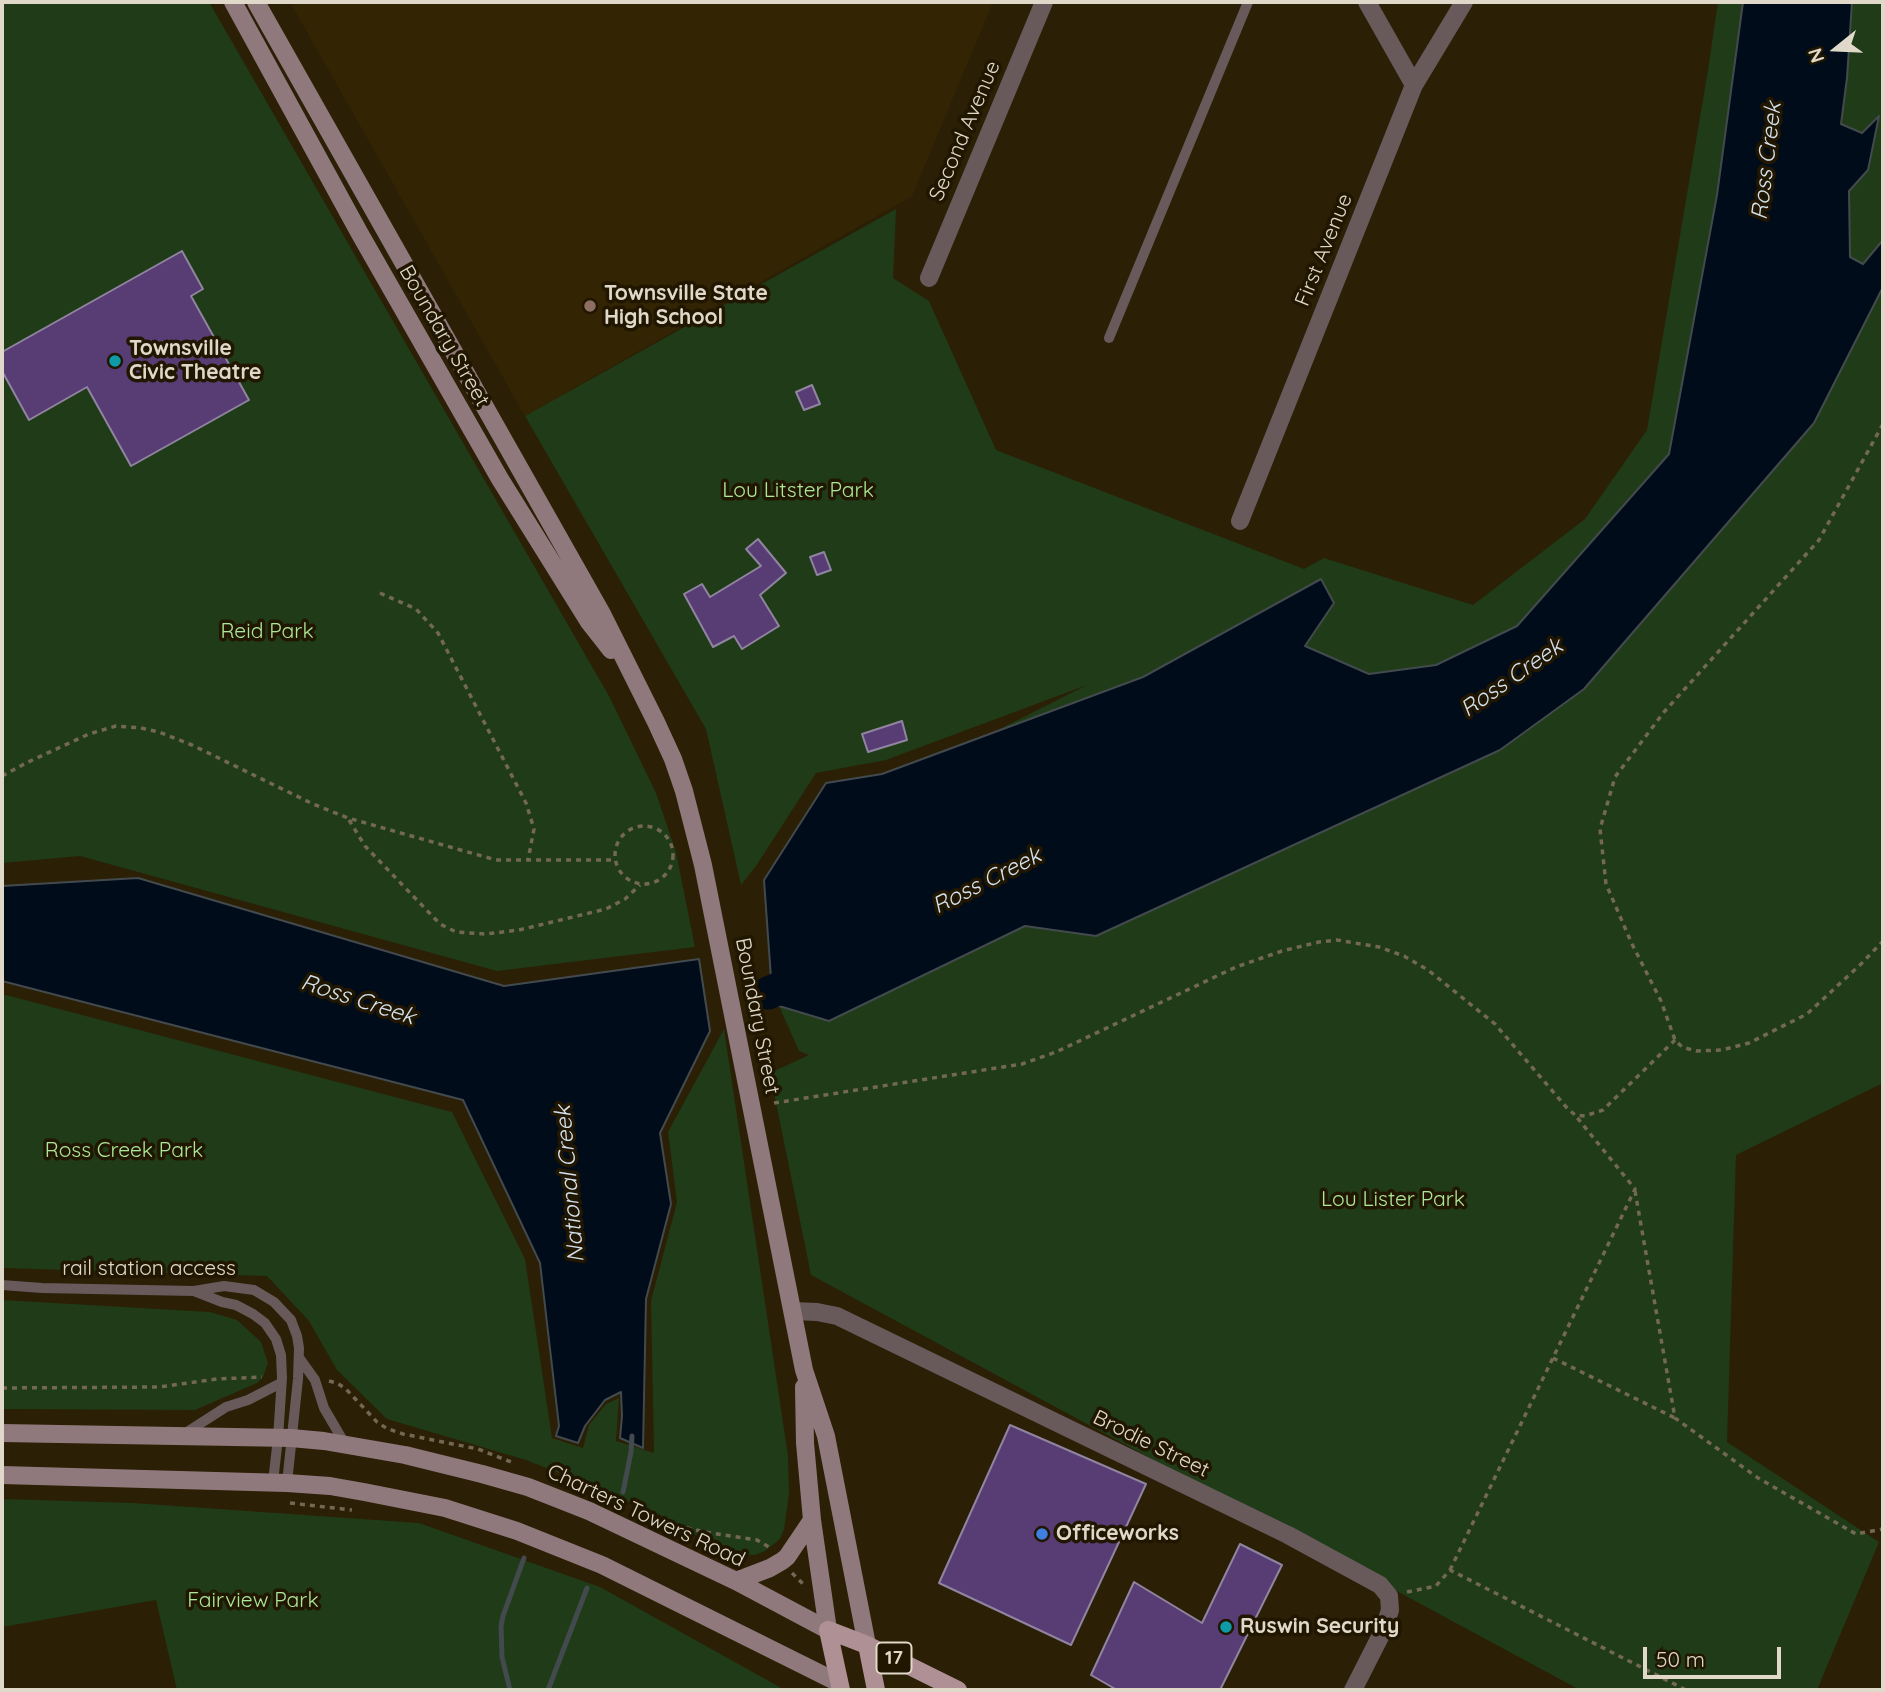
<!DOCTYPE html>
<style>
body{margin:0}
#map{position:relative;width:1885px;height:1692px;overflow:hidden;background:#2b1f06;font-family:Quicksand,sans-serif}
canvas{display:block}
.frame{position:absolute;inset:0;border:4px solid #e0d9ca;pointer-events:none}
.north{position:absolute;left:1801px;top:14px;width:70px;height:70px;-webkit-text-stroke:5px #211600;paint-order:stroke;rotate:252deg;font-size:19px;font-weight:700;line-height:28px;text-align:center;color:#e0d9ca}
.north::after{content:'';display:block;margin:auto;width:24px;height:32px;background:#e0d9ca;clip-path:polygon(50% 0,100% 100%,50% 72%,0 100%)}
.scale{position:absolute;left:1643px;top:1647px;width:138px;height:32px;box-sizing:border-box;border:4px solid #e0d9ca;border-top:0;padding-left:9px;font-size:21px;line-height:24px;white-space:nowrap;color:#e0d9ca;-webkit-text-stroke:5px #211600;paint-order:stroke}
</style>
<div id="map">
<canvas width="1885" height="1692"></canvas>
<div class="frame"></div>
<div class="north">N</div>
<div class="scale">50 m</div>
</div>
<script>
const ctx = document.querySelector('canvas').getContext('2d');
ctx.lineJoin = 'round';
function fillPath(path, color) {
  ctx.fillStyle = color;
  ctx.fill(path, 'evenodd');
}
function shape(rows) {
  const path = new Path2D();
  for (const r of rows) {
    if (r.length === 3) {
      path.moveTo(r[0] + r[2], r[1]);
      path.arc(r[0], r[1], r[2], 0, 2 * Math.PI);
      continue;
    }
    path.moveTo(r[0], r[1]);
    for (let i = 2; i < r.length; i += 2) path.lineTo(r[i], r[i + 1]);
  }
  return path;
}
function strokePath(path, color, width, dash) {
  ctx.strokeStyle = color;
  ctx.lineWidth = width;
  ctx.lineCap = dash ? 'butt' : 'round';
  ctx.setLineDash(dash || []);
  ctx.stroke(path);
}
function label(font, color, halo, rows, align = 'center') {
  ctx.font = font + ' Quicksand,sans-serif';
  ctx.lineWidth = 7;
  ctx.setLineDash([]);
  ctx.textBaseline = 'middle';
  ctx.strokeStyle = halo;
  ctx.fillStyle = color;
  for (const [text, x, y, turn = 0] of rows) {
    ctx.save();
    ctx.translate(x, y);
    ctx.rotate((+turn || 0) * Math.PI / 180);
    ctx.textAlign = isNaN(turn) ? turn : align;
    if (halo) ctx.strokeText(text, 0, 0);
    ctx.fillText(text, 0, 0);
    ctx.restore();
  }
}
fillPath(shape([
 [290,2,993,2,912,196,525,416]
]), '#332503');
fillPath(shape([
 [2,2,209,2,609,696,656,793,676,852,695,947,497,971,80,856,2,863],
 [1718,2,1743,2,1717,195,1669,454,1517,627,1436,665,1369,674,1305,646,1334,603,1321,579,1143,677,988,735,1087,685,886,760,816,773,756,866,741,885,706,729,525,416,896,209,893,278,929,301,996,450,1304,569,1324,558,1473,605,1585,519,1647,430,1708,70],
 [1852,2,1883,2,1883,240,1863,264,1850,257,1849,191,1868,170,1879,118,1862,133,1841,124,1847,78],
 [1883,287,1883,1083,1736,1155,1727,1442,1879,1542,1817,1690,1580,1690,811,1275,770,1073,809,1055,799,1051,779,1006,829,1020,1025,926,1096,936,1500,750,1584,688,1814,423],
 [2,994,452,1112,525,1259,552,1438,583,1448,589,1425,606,1404,619,1398,616,1441,654,1453,651,1301,677,1202,668,1132,724,1029,788,1456,789,1494,784,1529,780,1539,765,1551,755,1555,730,1555,663,1516,574,1479,526,1460,387,1419,337,1370,309,1321,267,1276,2,1268],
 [2,1300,210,1312,237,1320,261,1342,268,1363,263,1377,257,1383,195,1410,2,1409],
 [2,1499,133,1503,419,1523,600,1587,785,1690,177,1690,156,1600,2,1627]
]), '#203b17');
const water = shape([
 [1743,2,1852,2,1847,78,1841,124,1862,133,1879,116,1868,170,1849,191,1850,257,1863,264,1883,240,1883,287,1814,423,1584,689,1500,750,1096,936,1025,926,829,1021,779,1006,771,978,764,880,826,783,882,774,1143,677,1321,579,1334,603,1305,646,1369,674,1436,665,1517,626,1669,454,1717,195,1743,2],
 [138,878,504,986,699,959,710,1031,660,1133,671,1204,646,1299,643,1448,620,1438,622,1416,621,1392,605,1400,585,1426,578,1443,556,1436,559,1426,540,1263,463,1100,2,981,2,886,138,878]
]);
fillPath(water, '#000c19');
strokePath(water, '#434a4e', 2);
strokePath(shape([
 [623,1492,631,1452,632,1436],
 [510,1690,502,1657,501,1626,503,1616,524,1558],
 [548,1690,587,1588]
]), '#434a4e', 5);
strokePath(shape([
 [768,993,792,983,814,971]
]), '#000c19', 33);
const building = shape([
 [182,251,203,289,191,296,249,400,131,466,87,387,29,420,2,371,2,352,182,251],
 [812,385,820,404,804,410,796,392,812,385],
 [758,539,786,573,760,595,779,626,742,649,734,636,713,647,684,594,702,584,710,597,761,566,746,549,758,539],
 [824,552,831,570,817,575,810,557,824,552],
 [902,721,907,740,868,752,862,734,902,721],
 [1010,1425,1146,1484,1071,1645,939,1583,1010,1425],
 [1240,1544,1282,1565,1220,1690,1117,1690,1091,1675,1134,1582,1202,1623,1240,1544]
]);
fillPath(building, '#573d74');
strokePath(building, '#9084a0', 2);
strokePath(shape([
 [1883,424,1819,540,1664,712,1615,777,1600,829,1606,884,1632,944,1661,1001,1675,1040,1682,1047,1696,1051,1722,1050,1749,1043,1807,1014,1861,964,1883,941],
 [380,593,416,609,438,633,526,803,534,829,528,860],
 [2,776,28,762,89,734,116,726,141,728,159,732,192,745,313,804,348,818,496,860,615,860],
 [349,820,365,846,440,924,456,932,486,934,519,930,606,909,625,899,640,885],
 [644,855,29],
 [774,1103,1022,1064,1056,1052,1236,967,1282,951,1319,942,1337,940,1379,947,1404,956,1428,970,1495,1024,1567,1108,1575,1115,1585,1116,1603,1110,1675,1040],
 [1635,1191,1675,1418,1758,1478,1856,1534,1883,1529],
 [1553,1358,1675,1418],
 [329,1381,337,1383,346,1389,377,1422,386,1428,403,1434,478,1449,511,1462],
 [2,1388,159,1387,217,1379,262,1377],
 [290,1503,352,1510],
 [648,1517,657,1521,705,1532,757,1540,769,1547],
 [1450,1570,1635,1189,1575,1115],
 [792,1573,804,1585],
 [1407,1592,1436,1586,1450,1570,1686,1690]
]), '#726853', 3.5, [5, 5]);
strokePath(shape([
 [1109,338,1248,2],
 [2,1285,42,1288,194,1291,224,1286,254,1290,274,1302,291,1320,297,1336,299,1348,298,1379,287,1483],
 [194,1291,222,1302,236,1305,253,1314,265,1323,276,1339,281,1355,282,1378,278,1438,273,1482],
 [300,1359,315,1380,324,1408,345,1444],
 [184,1434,226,1407,248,1400,281,1383]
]), '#68595b', 10);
strokePath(shape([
 [1367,2,1414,85],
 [929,278,1044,2],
 [1240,521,1414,85,1464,2],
 [793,1311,817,1312,837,1316,1288,1535,1380,1585,1389,1596,1390,1610,1384,1629,1353,1690]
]), '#68595b', 18);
strokePath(shape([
 [233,2,360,234,500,479,589,622,611,650],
 [256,2,602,614,656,722,673,759,684,791,703,865,804,1370,826,1436,867,1645],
 [804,1387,805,1443,812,1520,828,1630],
 [2,1433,291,1438,324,1441,405,1455,482,1474,528,1487,589,1511,736,1581,828,1630],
 [2,1475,287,1483,330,1486,364,1492,445,1508,517,1531,602,1565,839,1683],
 [736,1581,770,1568,782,1561,787,1557,812,1520]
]), '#90797c', 18);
strokePath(shape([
 [828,1630,867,1645,958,1690],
 [828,1630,841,1690],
 [867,1645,876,1690]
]), '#af9195', 18);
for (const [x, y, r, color] of [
 [590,306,7,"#8d6e63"],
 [115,361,7,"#0f9aa8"],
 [1042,1534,7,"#3f7fe0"],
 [1226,1627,7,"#0f9aa8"]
]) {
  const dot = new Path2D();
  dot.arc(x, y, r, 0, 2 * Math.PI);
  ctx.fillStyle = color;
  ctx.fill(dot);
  strokePath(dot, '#211600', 2.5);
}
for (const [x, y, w] of [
 [894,1658,35]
]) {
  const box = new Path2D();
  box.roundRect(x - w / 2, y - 15.5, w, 31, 5);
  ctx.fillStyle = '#211600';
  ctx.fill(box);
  strokePath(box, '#e0d9ca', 2);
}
label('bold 19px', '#e0d9ca', null, [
 ["17",894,1658]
]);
label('21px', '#e0d9ca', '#211600', [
 ["Second Avenue",965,131,-67],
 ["First Avenue",1324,250,-68],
 ["Boundary Street",444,336,60],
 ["Boundary Street",757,1016,79],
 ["rail station access",149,1269],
 ["Brodie Street",1151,1444,26],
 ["Charters Towers Road",646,1516,25]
]);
label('bold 21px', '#e0d9ca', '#211600', [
 ["Townsville State",604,294],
 ["High School",604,318],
 ["Townsville",129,349],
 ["Civic Theatre",129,373],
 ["Officeworks",1056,1534],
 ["Ruswin Security",1240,1627]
], 'left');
label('21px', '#abe898', '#211600', [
 ["Lou Litster Park",798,491],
 ["Reid Park",267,632],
 ["Ross Creek Park",124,1151],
 ["Lou Lister Park",1393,1200],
 ["Fairview Park",253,1601]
]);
label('italic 23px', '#d3e2f0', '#211600', [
 ["Ross Creek",1767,161,-83],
 ["Ross Creek",1512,678,-35],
 ["Ross Creek",987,881,-27],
 ["Ross Creek",358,1000,18],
 ["National Creek",570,1184,-95]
]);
</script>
